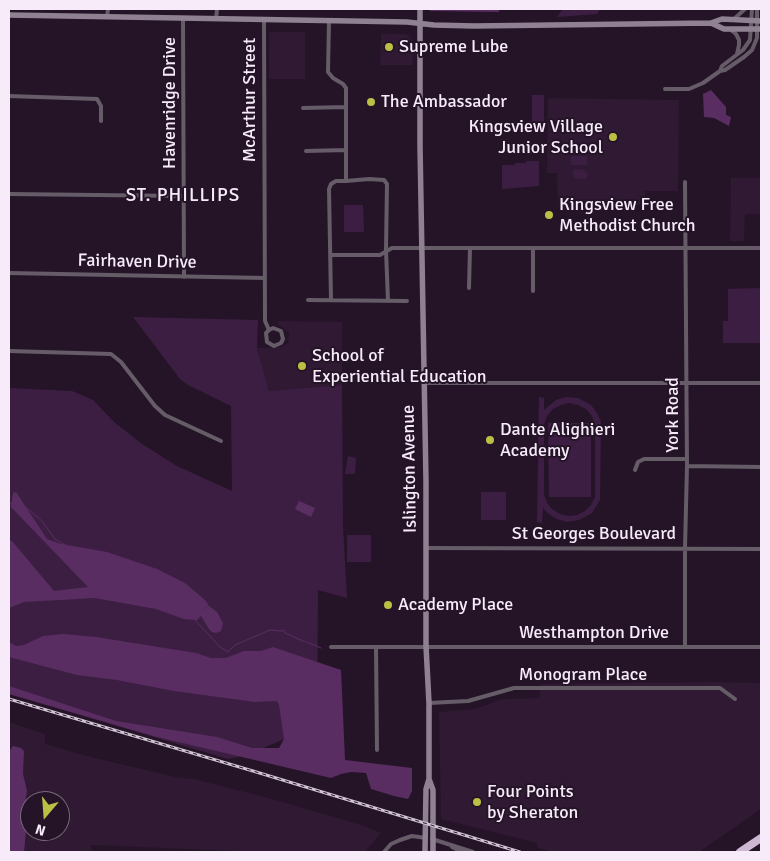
<!DOCTYPE html>
<style>
body{margin:0}
#map{position:relative;width:770px;height:861px;overflow:hidden;background:#251428;font-family:Signika,sans-serif}
canvas{display:block}
.frame{position:absolute;inset:0;border:10px solid #f7ebf9;pointer-events:none}
.north{position:absolute;left:20px;top:791px;width:50px;height:50px;box-sizing:border-box;background:#251428;border:1px solid #796a7c;border-radius:50%;rotate:198deg;font-size:14px;font-weight:700;line-height:20px;text-align:center;color:#f7ebf9}
.north::after{content:'';display:block;margin:auto;width:18px;height:22px;background:#bbc044;clip-path:polygon(50% 0,100% 100%,50% 72%,0 100%)}
</style>
<div id="map">
<canvas width="770" height="861"></canvas>
<div class="frame"></div>
<div class="north">N</div>
</div>
<script>
const ctx = document.querySelector('canvas').getContext('2d');
ctx.lineJoin = 'round';
function fillPath(path, color) {
  ctx.fillStyle = color;
  ctx.fill(path, 'evenodd');
}
function shape(rows) {
  const path = new Path2D();
  for (const r of rows) {
    path.moveTo(r[0], r[1]);
    for (let i = 2; i < r.length; i += 2) path.lineTo(r[i], r[i + 1]);
  }
  return path;
}
function strokePath(path, color, width, dash) {
  ctx.strokeStyle = color;
  ctx.lineWidth = width;
  ctx.lineCap = dash ? 'butt' : 'round';
  ctx.setLineDash(dash || []);
  ctx.stroke(path);
}
function label(font, color, halo, rows, align = 'center') {
  ctx.font = font + ' Signika,sans-serif';
  ctx.lineWidth = 4;
  ctx.setLineDash([]);
  ctx.textBaseline = 'middle';
  ctx.strokeStyle = halo;
  ctx.fillStyle = color;
  for (const [text, x, y, turn = 0] of rows) {
    ctx.save();
    ctx.translate(x, y);
    ctx.rotate((+turn || 0) * Math.PI / 180);
    ctx.textAlign = isNaN(turn) ? turn : align;
    if (halo) ctx.strokeText(text, 0, 0);
    ctx.fillText(text, 0, 0);
    ctx.restore();
  }
}
fillPath(shape([
 [269,32,305,32,305,79,269,79],
 [381,34,406,34,411,38,413,65,380,65],
 [548,98,679,100,678,191,645,191,645,205,558,207,557,173,547,173],
 [731,178,761,178,761,214,745,214,744,241,730,241],
 [277,321,342,322,342,385,269,391,257,348,281,347,288,343,289,333,278,324],
 [717,682,761,683,761,809,699,852,553,852,538,848,537,843,441,819,439,712,475,709,503,699,539,698,541,684],
 [9,722,45,734,45,744,83,755,175,777,194,779,276,800,361,825,381,833,365,852,260,852,91,845,92,852,9,852],
 [30,801,60,801,60,831,30,831]
]), '#2f1933');
fillPath(shape([
 [563,9,600,9,597,14,557,17],
 [532,95,544,95,544,123,532,123],
 [571,156,587,156,587,165,571,165],
 [526,161,539,161,539,186,502,189,502,165,515,165,515,163,526,163],
 [577,169,585,170,585,172,588,173,587,178,583,179,575,178,572,173,574,170],
 [344,205,363,205,364,232,344,232],
 [761,288,761,343,723,343,723,321,728,321,728,289],
 [133,317,258,320,257,348,269,391,342,385,343,527,347,598,318,590,317,726,243,756,228,759,9,694,9,388,72,391,93,400,114,422,142,444,177,466,232,491,231,406,188,385,180,379],
 [539,397,544,398,544,410,556,400,566,397,578,398,591,405,597,413,601,422,600,500,592,513,579,520,567,522,557,519,549,514,543,508,542,523,537,522],
 [569,403,578,405,586,409,592,416,595,424,595,497,591,505,585,511,577,515,568,516,560,514,552,509,547,503,544,494,544,425,547,416,553,409,561,405],
 [548,423,591,423,591,497,549,497],
 [348,456,356,458,355,473,353,474,345,474],
 [481,492,506,492,506,520,481,520],
 [347,535,371,535,371,562,347,562]
]), '#3d1e43');
fillPath(shape([
 [429,9,499,9,499,12,430,11],
 [711,90,726,107,726,115,731,117,729,126,714,118,704,117,703,94],
 [16,492,47,539,61,544,107,552,157,569,185,583,205,600,209,606,205,608,201,614,201,616,197,620,184,619,156,609,95,598,24,602,9,608,9,541,12,541,54,591,88,587,11,507,13,493],
 [63,634,96,637,196,653,211,658,226,658,244,651,261,651,273,647,341,670,345,760,412,768,412,791,408,799,394,796,371,789,366,773,351,772,341,774,331,778,157,737,9,694,9,686,116,721,217,737,252,748,279,748,284,739,279,705,277,701,255,702,174,691,117,680,77,675,9,657,9,642,16,646,24,645,43,636]
]), '#592d61');
fillPath(shape([
 [299,501,315,508,311,517,295,509],
 [209,606,217,612,223,623,221,631,216,633,212,632,209,629,201,616,201,611],
 [13,746,21,748,24,751,23,774,27,791,24,811,26,831,24,852,9,852,9,768,10,750]
]), '#5a2e62');
strokePath(shape([
 [488,9,489,10],
 [9,504,15,503,24,506,42,521,55,539,75,551,100,557,133,572,169,603,191,610,198,609,201,611],
 [184,608,220,647,228,652,235,645,270,630,281,631,283,630,285,633,305,642],
 [307,642,321,648]
]), '#5a2e62', 1);
strokePath(shape([
 [752,9,750,40,743,50,722,66,720,71,725,70,744,57,752,50,757,38,757,9],
 [107,17,108,9],
 [183,18,184,277],
 [216,19,217,9],
 [734,19,745,9],
 [264,20,265,321,269,330,273,328,281,331,283,339,281,343,274,346,267,342,266,333,269,330],
 [329,21,328,72,333,78,343,84,346,88,346,181,336,181,331,184,329,189,331,300],
 [731,30,736,34,739,40,739,45,737,54],
 [665,89,689,89,703,83,720,71],
 [9,96,97,99,101,106,101,121],
 [303,108,345,107],
 [306,151,346,150],
 [346,181,369,179,384,180,387,184,386,250,388,301],
 [9,194,184,196],
 [331,255,380,255,392,248,761,248],
 [9,273,265,278],
 [469,288,470,248],
 [533,291,533,248],
 [308,300,407,301],
 [9,351,111,354,121,362,155,406,165,415,221,441],
 [424,383,761,383],
 [687,466,761,467],
 [635,470,638,462,644,459,686,459],
 [426,548,761,549],
 [331,647,761,647],
 [376,647,377,750],
 [685,647,685,548,687,466,685,182],
 [429,703,468,701,514,688,720,688,735,699],
 [432,839,473,852],
 [452,847,462,852],
 [384,852,391,844,400,840,412,836,426,838]
]), '#655c67', 4);
strokePath(shape([
 [420,9,420,146,426,481,426,646,429,703,429,779,433,790,433,852],
 [9,15,407,22,434,25,474,26,711,23,722,19,761,21],
 [711,23,724,29,761,29],
 [425,852,426,789,429,779]
]), '#908192', 5.5);
strokePath(shape([
 [740,852,761,838]
]), '#ceb7d3', 8);
const rail = shape([
 [9,699,253,771,520,852]
]);
strokePath(rail, '#cfc2d1', 3);
strokePath(rail, '#251428', 1, [4]);
for (const [x, y, r, color] of [
 [389,47,5,"#bbc044"],
 [371,102,5,"#bbc044"],
 [613,137,5,"#bbc044"],
 [549,215,5,"#bbc044"],
 [302,366,5,"#bbc044"],
 [490,440,5,"#bbc044"],
 [388,605,5,"#bbc044"],
 [477,802,5,"#bbc044"]
]) {
  const dot = new Path2D();
  dot.arc(x, y, r, 0, 2 * Math.PI);
  ctx.fillStyle = color;
  ctx.fill(dot);
  strokePath(dot, '#251428', 2);
}
label('18px', '#f7ebf9', '#251428', [
 ["Supreme Lube",399,47],
 ["The Ambassador",381,102],
 ["Kingsview Village",603,127,"right"],
 ["Junior School",603,148,"right"],
 ["Kingsview Free",559,205],
 ["Methodist Church",559,226],
 ["School of",312,356],
 ["Experiential Education",312,377],
 ["Dante Alighieri",500,430],
 ["Academy",500,451],
 ["Academy Place",398,605],
 ["Four Points",487,792],
 ["by Sheraton",487,813]
], 'left');
label('18px', '#f7ebf9', '#251428', [
 ["McArthur Street",250,100,-90],
 ["Havenridge Drive",170,103,-90],
 ["Fairhaven Drive",137,262,1],
 ["York Road",673,415,-90],
 ["Islington Avenue",410,469,-91],
 ["St Georges Boulevard",594,534],
 ["Westhampton Drive",594,633],
 ["Monogram Place",583,675]
]);
ctx.letterSpacing = '1px';
label('19px', '#f7ebf9', '#251428', [
 ["ST. PHILLIPS",183,196]
]);
ctx.letterSpacing = '0px';
</script>
